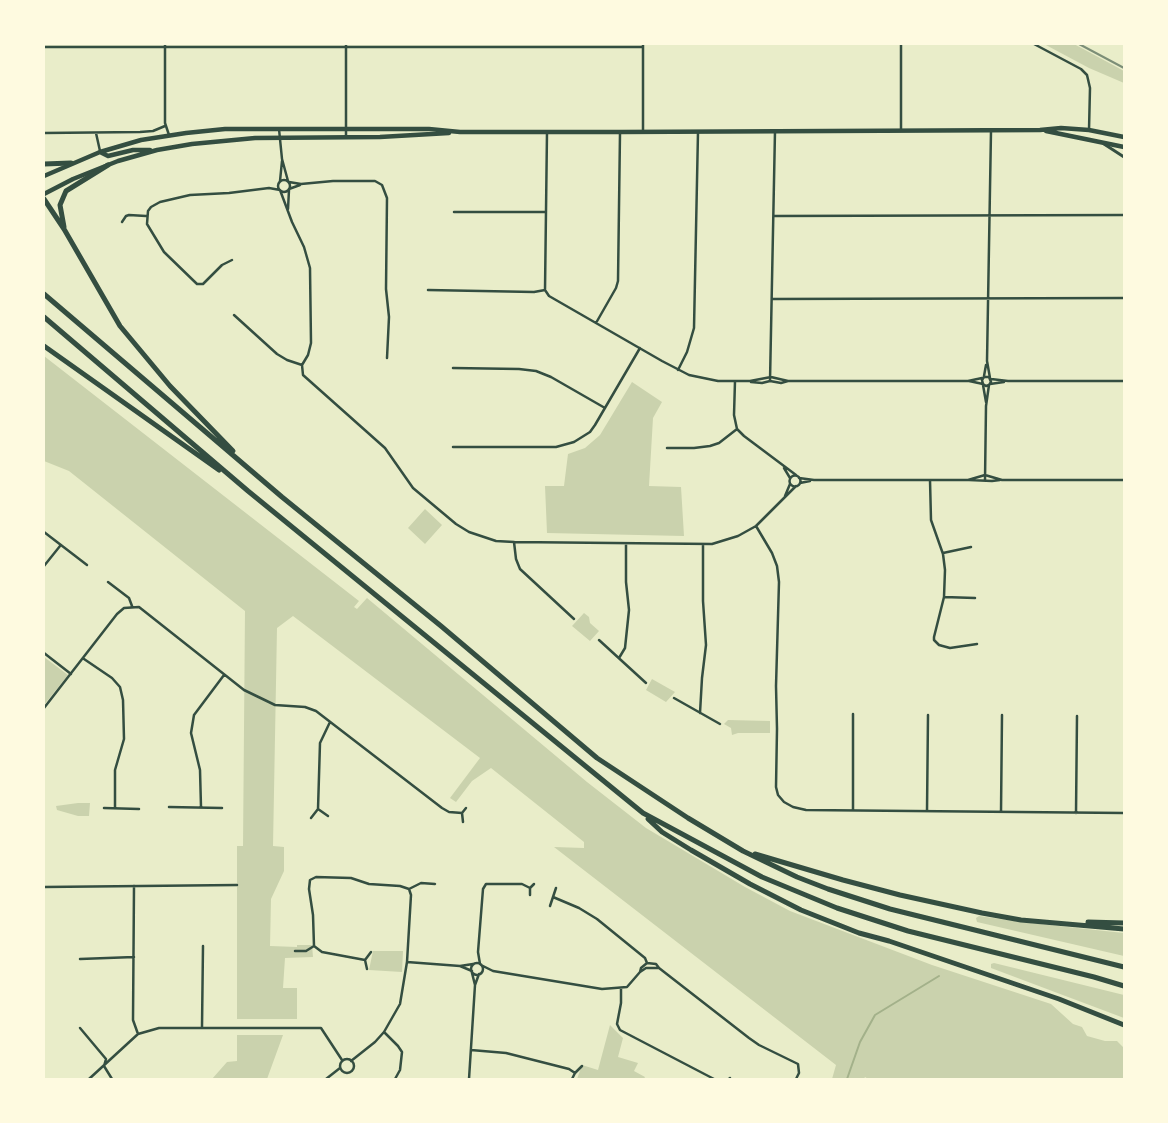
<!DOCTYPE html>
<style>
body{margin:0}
#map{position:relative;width:1168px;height:1123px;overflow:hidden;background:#e9edc9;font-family:"DejaVu Sans",sans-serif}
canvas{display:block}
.frame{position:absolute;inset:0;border:45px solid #fefae0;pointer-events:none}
</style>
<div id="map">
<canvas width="1168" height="1123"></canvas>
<div class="frame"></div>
</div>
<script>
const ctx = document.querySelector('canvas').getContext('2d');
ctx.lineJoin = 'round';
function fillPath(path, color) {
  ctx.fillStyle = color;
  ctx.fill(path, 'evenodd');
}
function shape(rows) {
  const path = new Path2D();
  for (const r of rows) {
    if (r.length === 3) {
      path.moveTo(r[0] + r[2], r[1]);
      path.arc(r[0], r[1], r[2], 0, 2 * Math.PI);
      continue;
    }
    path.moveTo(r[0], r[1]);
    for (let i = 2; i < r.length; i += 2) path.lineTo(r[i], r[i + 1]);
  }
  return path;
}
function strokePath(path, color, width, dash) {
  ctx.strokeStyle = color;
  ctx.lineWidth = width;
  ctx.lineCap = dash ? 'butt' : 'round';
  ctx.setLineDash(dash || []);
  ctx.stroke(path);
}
fillPath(shape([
 [1044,44,1074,44,1124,71,1124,83,1089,68],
 [44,356,359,601,354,607,357,609,367,598,587,782,646,828,745,887,790,911,932,965,1051,1004,1073,1024,1082,1027,1087,1036,1105,1041,1117,1041,1124,1048,1124,1079,868,1079,865,1077,864,1079,832,1079,836,1065,554,847,584,848,584,842,491,768,472,781,456,802,450,798,480,758,293,616,277,628,273,846,284,847,284,871,271,899,270,946,297,947,297,945,312,945,313,957,285,958,283,988,297,988,297,1019,237,1019,237,846,243,846,245,611,69,471,44,461],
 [632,382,662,402,653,418,649,486,681,487,684,536,547,533,545,486,564,486,568,454,585,448,600,435],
 [425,509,442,525,425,544,408,528],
 [584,613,589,617,590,623,599,631,590,641,572,626],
 [44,657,68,675,44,705],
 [652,679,675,692,666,702,646,690],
 [728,720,770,721,770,733,738,733,732,735,731,728,724,724],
 [78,803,90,803,89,816,78,816,57,810,56,806],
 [979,916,1021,922,1124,933,1124,956,977,922,976,918],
 [373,951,403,951,402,972,369,970],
 [994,963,1124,995,1124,1018,991,968,991,964],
 [610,1025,623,1038,618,1057,638,1063,634,1071,645,1077,644,1079,577,1079,582,1065,598,1070],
 [237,1035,283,1035,267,1079,212,1079,227,1062,237,1061]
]), '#cad2ad');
strokePath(shape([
 [847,1079,860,1042,875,1015,939,976]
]), '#a3b18a', 2);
strokePath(shape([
 [165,44,165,123,169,135],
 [346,44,346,137],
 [643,44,643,131],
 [901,44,901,130],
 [1034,44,1081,69,1087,75,1090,88,1089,130],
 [44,47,643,47],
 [279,129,282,159,288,181],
 [44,133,140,132,153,131,165,126],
 [96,133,100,151],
 [284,186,6],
 [280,181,282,161],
 [289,182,301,184,333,181,375,181,382,185,387,198,386,289,389,317,387,358],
 [289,189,300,185],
 [280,190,292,222,304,247,310,268,311,343,308,355,302,365,303,375,385,448,413,488,456,524,469,532,496,541,514,542,712,544,738,536,756,526,796,486],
 [288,209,289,190],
 [454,212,546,212],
 [774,216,1124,215],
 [122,222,126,216,129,215,146,216],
 [232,260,222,265,203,284,197,284,164,252,147,224,148,211,151,207,160,202,190,195,229,193,269,188,280,190],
 [428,290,534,292,545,290,549,296,662,361,689,375,718,381,750,381,771,377,788,381],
 [545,290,547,132],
 [772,299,1124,298],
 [234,315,277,354,287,360,302,365],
 [596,323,616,288,618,281,620,133],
 [453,368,519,369,536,371,551,377,605,408],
 [678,370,687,352,694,328,698,132],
 [984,376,986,365],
 [990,378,987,361,991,131],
 [991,379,1008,381,1124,381],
 [735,381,734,415,737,429,744,436,796,475],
 [770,381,775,131],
 [969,381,983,384],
 [751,382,762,383,770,381,781,383,788,381,968,381,982,378],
 [990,384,1004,382],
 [983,385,986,402],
 [453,447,556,447,574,442,590,432,595,425,640,348],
 [667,448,694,448,710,446,719,443,737,429],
 [784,468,790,478],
 [795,481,5.5],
 [799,478,814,480,968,480,985,475,1002,480,1124,480],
 [930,480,931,520,943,554,945,570,944,597,934,637,934,640,939,645,950,648,977,644],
 [969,480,992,481,1000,480],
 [985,480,986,406,989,385,991,382,989,377,984,377,982,380,983,384,986,386,989,385],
 [800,483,810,481],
 [785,496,790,484],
 [756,526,772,553,777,566,779,582,776,686,777,729,776,787,778,795,784,802,793,807,806,810,1124,813],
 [44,532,87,565],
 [514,542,516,559,520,569,574,619],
 [943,553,971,547],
 [44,566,60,546],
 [108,582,129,598,132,606],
 [944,597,975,598],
 [599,640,646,683],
 [44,653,71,674],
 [619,658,625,648,629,610,626,582,626,544],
 [84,659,112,678,120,687,123,700,124,739,115,770,115,808],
 [674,698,720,724],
 [44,708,117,614,124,608,139,607,244,690,275,705,305,707,316,711,442,808,449,812,462,813],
 [700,713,702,678,706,645,703,601,703,545],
 [169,807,222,808],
 [201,807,200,770,191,733,194,715,224,675],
 [104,808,139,809],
 [318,809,320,743,330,722],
 [853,810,853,714],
 [927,811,928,715],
 [1001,812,1002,715],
 [1076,813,1077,716],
 [311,818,318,809,328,816],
 [463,822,462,813,466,808],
 [134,886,133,1020,138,1034],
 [44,887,237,885],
 [409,889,421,883,435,884],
 [530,895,530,888,534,884],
 [553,897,579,908,597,919,645,958,647,963],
 [550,906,556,888],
 [314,946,313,915,309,889,310,880,316,877,351,878,369,884,400,886,409,889,411,895,407,962,400,1004,384,1032,375,1042,351,1061],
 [314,946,322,952,365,960],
 [295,951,306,951,314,946],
 [80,959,134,957],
 [407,962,460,966,473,964],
 [477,969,6],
 [480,964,478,952,483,889,486,884,522,884,530,888],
 [481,965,493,971,602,989,627,987,640,972,646,968,659,968],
 [460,966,472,971],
 [367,969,365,960,371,952],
 [640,972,641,968,647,963,656,964,659,968,749,1038,759,1045,798,1064,799,1073,796,1079],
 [472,973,475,985],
 [621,988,621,1003,617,1024,620,1030,714,1079],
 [202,1027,203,946],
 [80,1028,106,1059,104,1066,112,1079],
 [384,1032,398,1046,402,1052,400,1070,395,1079],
 [471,1050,506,1053,569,1069,575,1073],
 [347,1066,7],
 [89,1079,138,1034,159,1028,321,1028,342,1060],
 [326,1079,340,1068],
 [469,1079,475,985,479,974],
 [572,1079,575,1073,582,1066],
 [729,1079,730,1078]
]), '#344e41', 2.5);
strokePath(shape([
 [1104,144,1124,157]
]), '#344e41', 3);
strokePath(shape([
 [1046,131,1124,147],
 [100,152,108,156,133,150,150,150],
 [44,176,100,152,141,140,186,133,225,129,429,129,460,132,620,132,1040,130,1061,128,1089,130,1124,137],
 [44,194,73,179,118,161,157,150,192,144,255,138,380,137,449,133]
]), '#344e41', 4.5);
strokePath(shape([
 [44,164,71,163],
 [44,199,64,229,120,326,170,386,233,451],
 [64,227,60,205,66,191,108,165],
 [44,294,282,497,441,626,597,758,688,818,743,851,797,877,828,889,890,909,1124,967],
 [44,317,248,491,643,813,762,877,837,908,908,931,1094,977,1124,986],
 [44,346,219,470],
 [648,819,662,832,691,850,750,884,801,910,859,933,889,941,1059,999,1124,1025],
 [755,854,843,880,900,895,982,913,1021,920,1124,929],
 [1088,922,1124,923]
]), '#344e41', 5);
strokePath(shape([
 [1079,44,1124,68]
]), '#7c8e77', 2);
</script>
